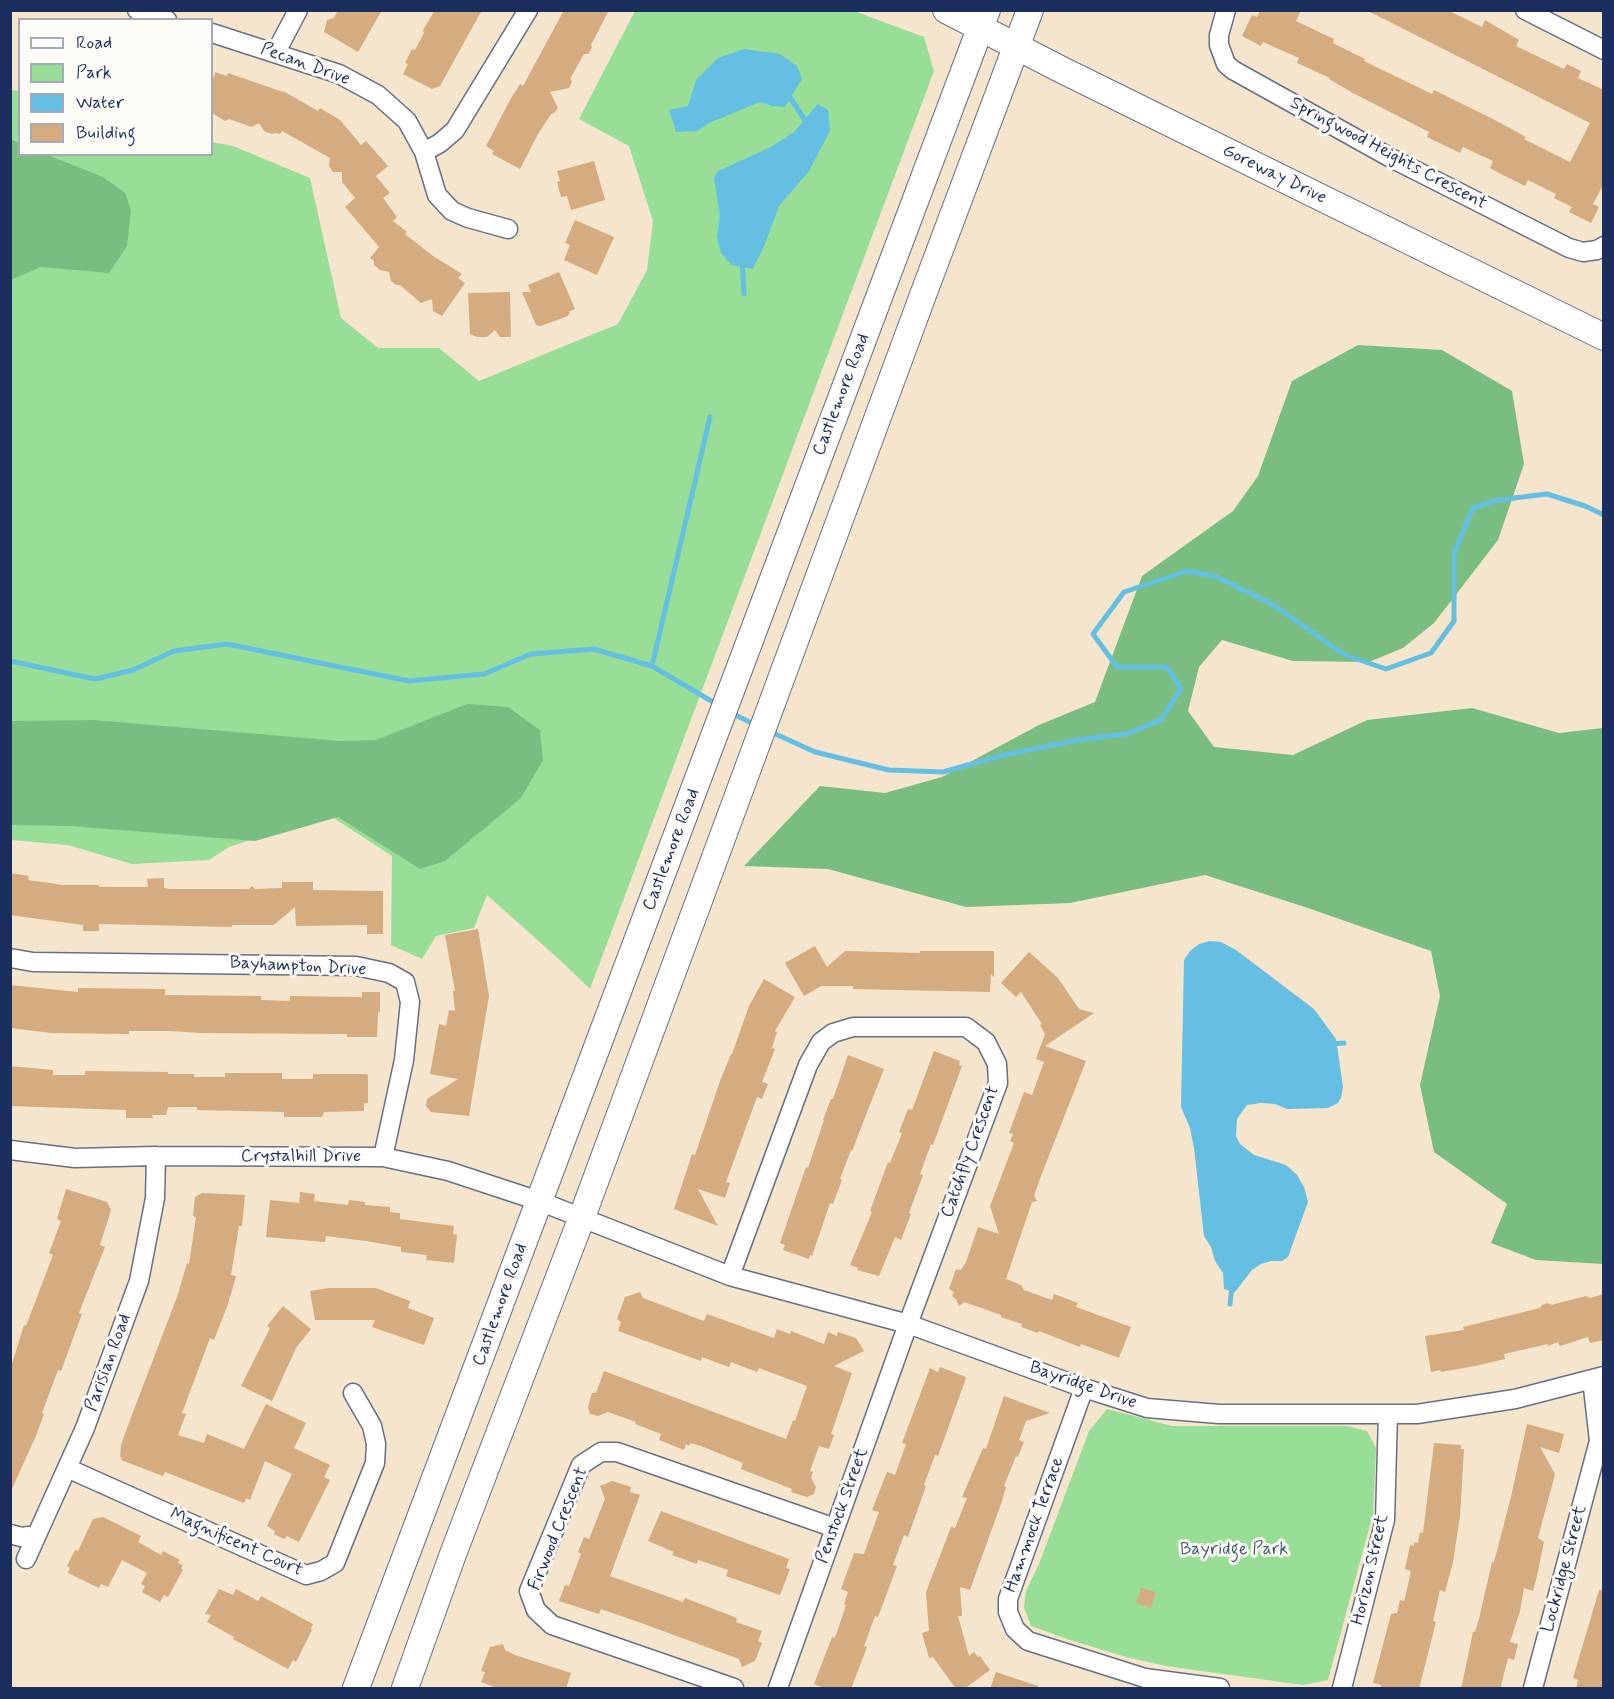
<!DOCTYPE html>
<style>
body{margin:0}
#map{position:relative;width:1614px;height:1699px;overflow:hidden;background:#f4e5cc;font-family:Mynerve,sans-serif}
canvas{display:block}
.frame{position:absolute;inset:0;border:12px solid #1b2f5e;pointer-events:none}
.legend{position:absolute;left:18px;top:18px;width:195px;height:138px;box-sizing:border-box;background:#fdfcf7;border:2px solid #a3aaba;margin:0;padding:8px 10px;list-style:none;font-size:18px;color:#1b2f5e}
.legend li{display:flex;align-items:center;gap:12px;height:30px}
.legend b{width:30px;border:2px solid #a3aaba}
</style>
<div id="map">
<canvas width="1614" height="1699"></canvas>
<div class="frame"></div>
<ul class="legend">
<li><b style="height:8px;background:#fff"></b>Road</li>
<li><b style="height:16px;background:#98de97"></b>Park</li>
<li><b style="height:16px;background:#65bfe2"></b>Water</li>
<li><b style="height:16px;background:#d4ac7f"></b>Building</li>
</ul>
</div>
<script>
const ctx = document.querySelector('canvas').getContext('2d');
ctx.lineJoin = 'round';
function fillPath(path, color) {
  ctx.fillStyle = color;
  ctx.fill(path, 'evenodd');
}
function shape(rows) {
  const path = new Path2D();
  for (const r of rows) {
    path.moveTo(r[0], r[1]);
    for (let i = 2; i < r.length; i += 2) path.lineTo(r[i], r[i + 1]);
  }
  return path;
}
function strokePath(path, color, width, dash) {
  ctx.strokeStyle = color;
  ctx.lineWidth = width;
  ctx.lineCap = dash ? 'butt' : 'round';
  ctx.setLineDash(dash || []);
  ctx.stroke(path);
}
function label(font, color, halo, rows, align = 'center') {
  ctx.font = font + ' Mynerve,sans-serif';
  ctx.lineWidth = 6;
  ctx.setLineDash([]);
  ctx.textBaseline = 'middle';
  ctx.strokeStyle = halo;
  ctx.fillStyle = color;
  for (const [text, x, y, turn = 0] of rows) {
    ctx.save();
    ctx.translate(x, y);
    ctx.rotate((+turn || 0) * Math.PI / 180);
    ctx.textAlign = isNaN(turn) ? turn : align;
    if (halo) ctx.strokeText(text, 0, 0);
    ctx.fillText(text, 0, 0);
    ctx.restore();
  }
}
fillPath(shape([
 [635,11,854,11,924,37,934,71,590,989,561,961,487,895,474,928,436,936,422,959,391,945,392,856,329,815,229,847,209,860,132,864,68,845,11,840,10,90,19,91,20,154,212,154,212,142,233,146,310,178,341,318,378,348,439,348,479,381,618,324,647,270,653,221,629,146,579,119],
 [1107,1409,1172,1426,1347,1426,1367,1431,1376,1448,1373,1514,1328,1680,1303,1685,1166,1666,1126,1657,1070,1640,1031,1626,1024,1607,1026,1591,1039,1564,1089,1431]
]), '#98de97');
fillPath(shape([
 [11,139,19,143,20,154,48,155,103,177,125,193,131,210,127,246,109,273,40,267,11,280],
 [1358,345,1442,350,1512,391,1524,464,1498,540,1434,623,1403,648,1369,662,1293,661,1222,640,1199,667,1188,711,1214,747,1293,755,1367,720,1472,708,1559,733,1603,728,1603,1264,1536,1260,1491,1243,1507,1204,1434,1152,1420,1085,1440,996,1431,951,1305,907,1205,875,1070,903,966,907,828,869,744,866,820,786,885,793,942,777,1039,725,1095,702,1142,576,1233,511,1258,476,1292,381],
 [467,704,508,707,540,730,543,760,521,798,445,861,420,869,338,817,255,841,71,826,11,825,11,721,94,720,340,741,376,740]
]), '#7abd80');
fillPath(shape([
 [744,49,780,54,797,66,802,79,785,107,772,106,760,102,709,123,697,131,676,132,669,110,688,106,696,80,718,58],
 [818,104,828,110,830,131,809,171,779,206,765,244,753,269,732,265,721,253,717,237,720,216,714,178,718,171,771,147,794,132],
 [1210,941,1221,942,1236,950,1314,1009,1336,1039,1343,1087,1341,1098,1338,1103,1328,1108,1287,1109,1275,1104,1261,1103,1247,1105,1237,1119,1236,1136,1240,1144,1254,1155,1286,1165,1297,1175,1304,1187,1308,1202,1288,1257,1282,1261,1271,1261,1261,1264,1252,1270,1235,1292,1224,1289,1223,1273,1215,1261,1211,1247,1204,1236,1194,1148,1190,1128,1181,1107,1184,960,1190,951,1199,944]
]), '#65bfe2');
strokePath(shape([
 [787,93,805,120,805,123],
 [742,260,744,294],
 [10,661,95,679,133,670,174,651,227,644,409,681,484,674,531,654,594,649,652,666,718,705],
 [652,666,710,417],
 [731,713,758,726],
 [769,731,815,752,889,770,943,772,1004,755,1078,740,1126,734,1161,720,1181,689,1167,667,1117,667,1093,634,1124,592,1187,571,1215,576,1272,604,1345,655,1386,669,1431,653,1454,621,1454,553,1473,508,1498,500,1547,494,1585,506,1604,515],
 [1331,1044,1344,1043],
 [1230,1304,1232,1285]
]), '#65bfe2', 5);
fillPath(shape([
 [338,10,382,10,358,52,324,32,327,20,334,18],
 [435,10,482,10,440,86,432,89,403,74,408,64,405,63,412,49,415,50,424,33,423,30],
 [564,10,609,10,591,45,592,48,588,54,584,54,570,79,572,82,569,88,550,92,558,108,554,113,551,114,538,134,520,169,492,154,494,151,486,146,510,100,520,84,523,86],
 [1260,10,1301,10,1296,21,1334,39,1333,43,1365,59,1364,61,1432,94,1434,90,1493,119,1526,137,1524,139,1570,162,1590,123,1366,10,1447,10,1482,27,1485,20,1519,40,1516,46,1564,69,1567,64,1581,71,1578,78,1604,90,1604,183,1593,204,1599,207,1591,223,1569,212,1572,207,1554,198,1556,194,1528,180,1525,186,1499,173,1490,168,1493,161,1463,147,1460,153,1427,137,1429,132,1353,93,1329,79,1330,78,1297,63,1299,58,1263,42,1261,46,1242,36,1252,15,1257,17],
 [215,72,227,76,228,73,283,92,283,91,318,111,320,108,340,120,361,145,366,141,388,166,376,176,390,193,383,198,397,217,393,221,407,232,405,234,433,256,462,274,458,278,465,283,442,316,433,311,432,299,421,303,400,285,396,285,391,281,389,272,380,270,374,265,374,261,370,258,379,247,345,207,355,198,342,182,342,172,333,172,329,166,330,158,282,131,280,134,275,133,272,134,264,131,259,123,252,127,229,119,225,121,212,113,212,76,214,77],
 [594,161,605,200,571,210,567,196,561,197,557,182,560,181,557,171],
 [575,220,614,237,597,275,564,260,570,245,565,243],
 [559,272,575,309,570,311,568,316,541,326,536,325,522,292,531,292,528,285],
 [510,292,511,337,500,337,495,330,487,337,477,337,470,334,468,293],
 [10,873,29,876,28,880,63,885,99,885,99,887,148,887,147,879,164,878,164,888,170,889,249,889,252,886,255,889,282,888,282,882,313,882,313,890,383,891,383,934,367,934,367,925,296,926,295,907,274,925,232,925,232,927,99,924,99,931,83,931,83,925,10,915],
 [478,929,489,996,469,1116,431,1112,426,1106,427,1099,458,1079,430,1074,439,1024,446,1026,449,1010,455,1011,453,991,455,991,445,935],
 [815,946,827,967,845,951,920,953,920,951,994,951,994,977,991,974,990,992,853,989,853,986,821,986,804,996,785,963],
 [1029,952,1058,978,1079,1009,1094,1013,1045,1046,1086,1061,1041,1176,1034,1196,1037,1201,1032,1202,1006,1279,1021,1285,1024,1290,1052,1300,1054,1294,1078,1303,1076,1307,1131,1327,1119,1358,1081,1344,1080,1347,1039,1331,1038,1333,1021,1327,1022,1324,1001,1317,1001,1315,964,1302,959,1306,956,1299,952,1296,954,1292,949,1289,956,1269,961,1270,966,1262,978,1227,999,1234,990,1206,1014,1143,1010,1141,1013,1134,1009,1133,1024,1092,1032,1095,1044,1062,1036,1059,1045,1034,1040,1025,1042,1024,1021,992,1016,997,1001,983],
 [764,979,795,997,775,1031,777,1032,772,1048,775,1049,762,1082,768,1084,762,1099,757,1097,726,1182,730,1183,725,1198,698,1189,718,1226,674,1209,692,1154,695,1155,720,1081,731,1054,732,1054,749,1006],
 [10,985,78,992,78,988,165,989,165,995,261,996,261,1000,290,1001,290,996,362,997,362,992,380,992,380,1012,378,1012,377,1037,347,1037,347,1034,200,1033,170,1031,129,1031,129,1034,52,1033,10,1028],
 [934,1051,960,1061,959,1065,962,1066,933,1145,931,1144,920,1174,923,1175,909,1213,911,1214,901,1240,895,1237,879,1276,857,1270,858,1268,850,1265,872,1212,870,1211,888,1162,890,1163,902,1133,899,1132,908,1109,912,1110],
 [848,1055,884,1069,852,1151,851,1150,840,1179,842,1180,833,1204,830,1203,812,1256,810,1255,809,1259,783,1250,785,1245,780,1243,806,1167,808,1168,824,1120,823,1120,831,1099,833,1099],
 [10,1066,53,1070,53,1075,85,1075,85,1071,168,1072,168,1074,194,1074,194,1077,225,1077,225,1073,282,1073,282,1079,313,1079,313,1074,366,1074,368,1075,368,1103,364,1103,364,1111,324,1112,322,1117,284,1117,284,1112,197,1110,197,1107,168,1107,166,1115,152,1115,153,1118,126,1118,126,1110,10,1106],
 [66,1189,107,1202,111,1210,100,1245,105,1247,79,1313,82,1314,61,1371,58,1370,42,1413,44,1414,35,1438,10,1493,10,1370,24,1325,26,1326,53,1255,49,1253,61,1221,57,1219],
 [300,1192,315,1194,314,1201,348,1205,349,1200,365,1202,365,1205,390,1207,390,1212,400,1213,400,1219,454,1226,453,1234,457,1235,454,1263,426,1260,427,1255,401,1252,401,1247,366,1241,326,1236,325,1242,266,1237,270,1200,299,1203],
 [202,1193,245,1195,242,1226,239,1226,231,1275,236,1276,228,1304,214,1340,210,1338,182,1413,186,1414,178,1435,204,1443,207,1434,244,1449,266,1404,306,1423,294,1448,330,1465,324,1477,330,1480,299,1542,287,1536,284,1539,274,1534,275,1531,267,1526,292,1474,265,1461,252,1495,250,1500,246,1498,244,1503,165,1472,163,1476,121,1460,122,1458,120,1457,121,1445,130,1420,177,1297,187,1263,189,1264,196,1217,193,1216,195,1197],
 [329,1288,376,1288,410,1301,408,1308,434,1318,424,1345,372,1327,375,1320,315,1320,310,1291],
 [640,1292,643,1298,704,1321,707,1314,774,1338,777,1329,790,1334,791,1331,824,1344,828,1332,837,1336,838,1332,856,1338,864,1351,834,1366,852,1373,831,1434,834,1435,829,1449,819,1446,810,1471,813,1472,811,1478,816,1487,814,1494,807,1497,791,1492,792,1489,741,1469,743,1463,701,1446,690,1443,689,1446,686,1444,684,1450,659,1440,661,1434,635,1424,636,1422,608,1412,598,1416,590,1414,588,1407,592,1393,596,1393,604,1371,786,1439,793,1420,795,1421,807,1386,759,1368,757,1372,731,1362,729,1367,702,1357,701,1361,618,1331,621,1322,617,1319,625,1297],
 [1604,1294,1604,1340,1590,1343,1588,1337,1560,1346,1558,1342,1548,1346,1548,1344,1504,1354,1505,1359,1475,1366,1441,1372,1440,1370,1431,1372,1425,1336,1464,1330,1463,1327,1540,1308,1542,1305,1548,1303,1551,1305,1586,1296,1590,1298],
 [283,1306,311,1329,296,1348,272,1401,241,1386,270,1328,267,1326],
 [940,1367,966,1377,965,1381,938,1456,935,1455,924,1485,926,1486,908,1537,904,1535,893,1565,897,1566,878,1617,875,1616,864,1646,867,1647,851,1689,826,1689,814,1684,832,1637,834,1638,836,1635,846,1605,844,1604,848,1592,841,1589,854,1553,864,1554,879,1512,872,1510,887,1472,895,1475,906,1444,902,1443,930,1368,938,1372],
 [1004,1396,1050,1413,1026,1421,1019,1440,1024,1442,1018,1457,1016,1456,1004,1486,1006,1487,1002,1501,970,1590,960,1587,962,1616,958,1616,969,1656,974,1652,978,1657,980,1656,990,1670,964,1689,956,1689,933,1657,929,1658,922,1633,929,1631,926,1592,951,1527,955,1528,967,1498,962,1497,983,1448,986,1449],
 [1527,1424,1564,1434,1559,1453,1540,1447,1555,1474,1538,1538,1544,1542,1537,1576,1533,1591,1524,1588,1520,1611,1510,1642,1518,1644,1514,1660,1508,1658,1500,1689,1461,1689,1473,1632,1475,1632,1479,1619,1492,1562,1494,1562,1511,1497],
 [1434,1443,1461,1445,1461,1449,1464,1449,1460,1516,1453,1562,1445,1592,1440,1590,1433,1621,1436,1622,1419,1689,1380,1689,1381,1685,1373,1683,1391,1614,1397,1613,1400,1600,1404,1601,1405,1598,1411,1571,1405,1569,1410,1545,1414,1546,1414,1542,1418,1543,1420,1532,1423,1533],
 [612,1481,631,1487,630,1492,640,1495,610,1576,683,1602,685,1598,737,1618,736,1622,762,1631,758,1641,762,1643,755,1661,742,1667,739,1659,644,1624,601,1609,599,1614,559,1601,565,1585,569,1586,581,1554,578,1552,584,1537,589,1539,605,1499,600,1486],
 [661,1511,789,1559,786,1568,790,1569,780,1595,726,1576,728,1570,698,1560,697,1564,672,1555,674,1552,648,1541],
 [103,1517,141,1536,138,1542,161,1555,163,1551,180,1560,178,1563,183,1565,181,1569,183,1570,168,1597,164,1595,160,1602,142,1592,145,1586,141,1584,147,1573,122,1560,108,1587,101,1584,99,1588,68,1573,70,1568,67,1566,75,1550,78,1551,93,1519],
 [1141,1588,1156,1592,1151,1608,1136,1603],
 [219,1589,233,1595,236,1589,258,1601,261,1596,313,1624,311,1629,312,1630,296,1662,293,1660,288,1669,233,1639,234,1637,207,1622,211,1615,205,1614],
 [1599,1590,1604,1590,1604,1689,1576,1689,1578,1680,1573,1678],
 [503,1644,505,1650,515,1655,571,1673,566,1689,500,1689,481,1682,485,1672,481,1671,490,1647],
 [996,1672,1038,1686,1038,1689,990,1689]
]), '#d4ac7f');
const street = shape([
 [137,10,167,20],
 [1226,10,1219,35,1219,45,1226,64,1233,70,1391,158,1569,248,1583,252,1597,250,1604,246],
 [1525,10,1604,50],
 [212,33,339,74,378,95,407,121,424,152,437,195,452,211,468,218,508,229],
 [276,52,298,10],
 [424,152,440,143,455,130,528,10],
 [10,958,33,962,356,966,389,973,405,982,410,1002,404,1060,383,1157],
 [10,1150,75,1158,156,1156,383,1157,448,1171,539,1201,730,1276,908,1324,1084,1388,1147,1408,1219,1414,1417,1414,1515,1399,1604,1376],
 [730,1276,808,1065,821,1042,833,1033,853,1027,966,1027,986,1042,997,1064,998,1083,908,1324,778,1688],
 [1084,1388,1008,1599,1008,1612,1015,1629,1028,1641,1145,1678,1220,1688],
 [67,1468,306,1575,321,1571,335,1563,375,1463,376,1444,372,1426,353,1393],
 [10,1534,21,1537,37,1535],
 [26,1559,85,1428,139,1281,155,1198,156,1156],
 [734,1688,552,1625,536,1610,529,1591,581,1465,601,1452,617,1452,835,1528],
 [1342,1688,1385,1520,1388,1414],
 [1533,1688,1599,1441,1592,1379]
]);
const secondary = shape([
 [946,10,1060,69,1604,337],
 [356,1688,987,10],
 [405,1688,453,1554,582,1217,923,295,1030,10]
]);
strokePath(street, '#676f84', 21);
strokePath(secondary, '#676f84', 28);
strokePath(street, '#fff', 18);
strokePath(secondary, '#fff', 26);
label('18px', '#1b2f5e', '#fdfcf7', [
 ["Pecan Drive",305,65,20],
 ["Springwood Heights Crescent",1388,154,28],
 ["Goreway Drive",1274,175,26],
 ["Castlemore Road",842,395,-69],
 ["Castlemore Road",672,850,-69],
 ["Bayhampton Drive",298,967,3],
 ["Catchfly Crescent",971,1152,-70],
 ["Crystalhill Drive",301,1157],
 ["Castlemore Road",501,1305,-70],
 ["Parisian Road",109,1363,-70],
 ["Bayridge Drive",1083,1386,19],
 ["Penstock Street",843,1506,-70],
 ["Hammock Terrace",1035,1525,-70],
 ["Firwood Crescent",559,1529,-68],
 ["Magnificent Court",236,1543,24],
 ["Lockridge Street",1565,1569,-75],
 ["Horizon Street",1371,1570,-77]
]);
label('18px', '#3a5b6c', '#fdfcf7', [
 ["Bayridge Park",1234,1550]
]);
</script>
